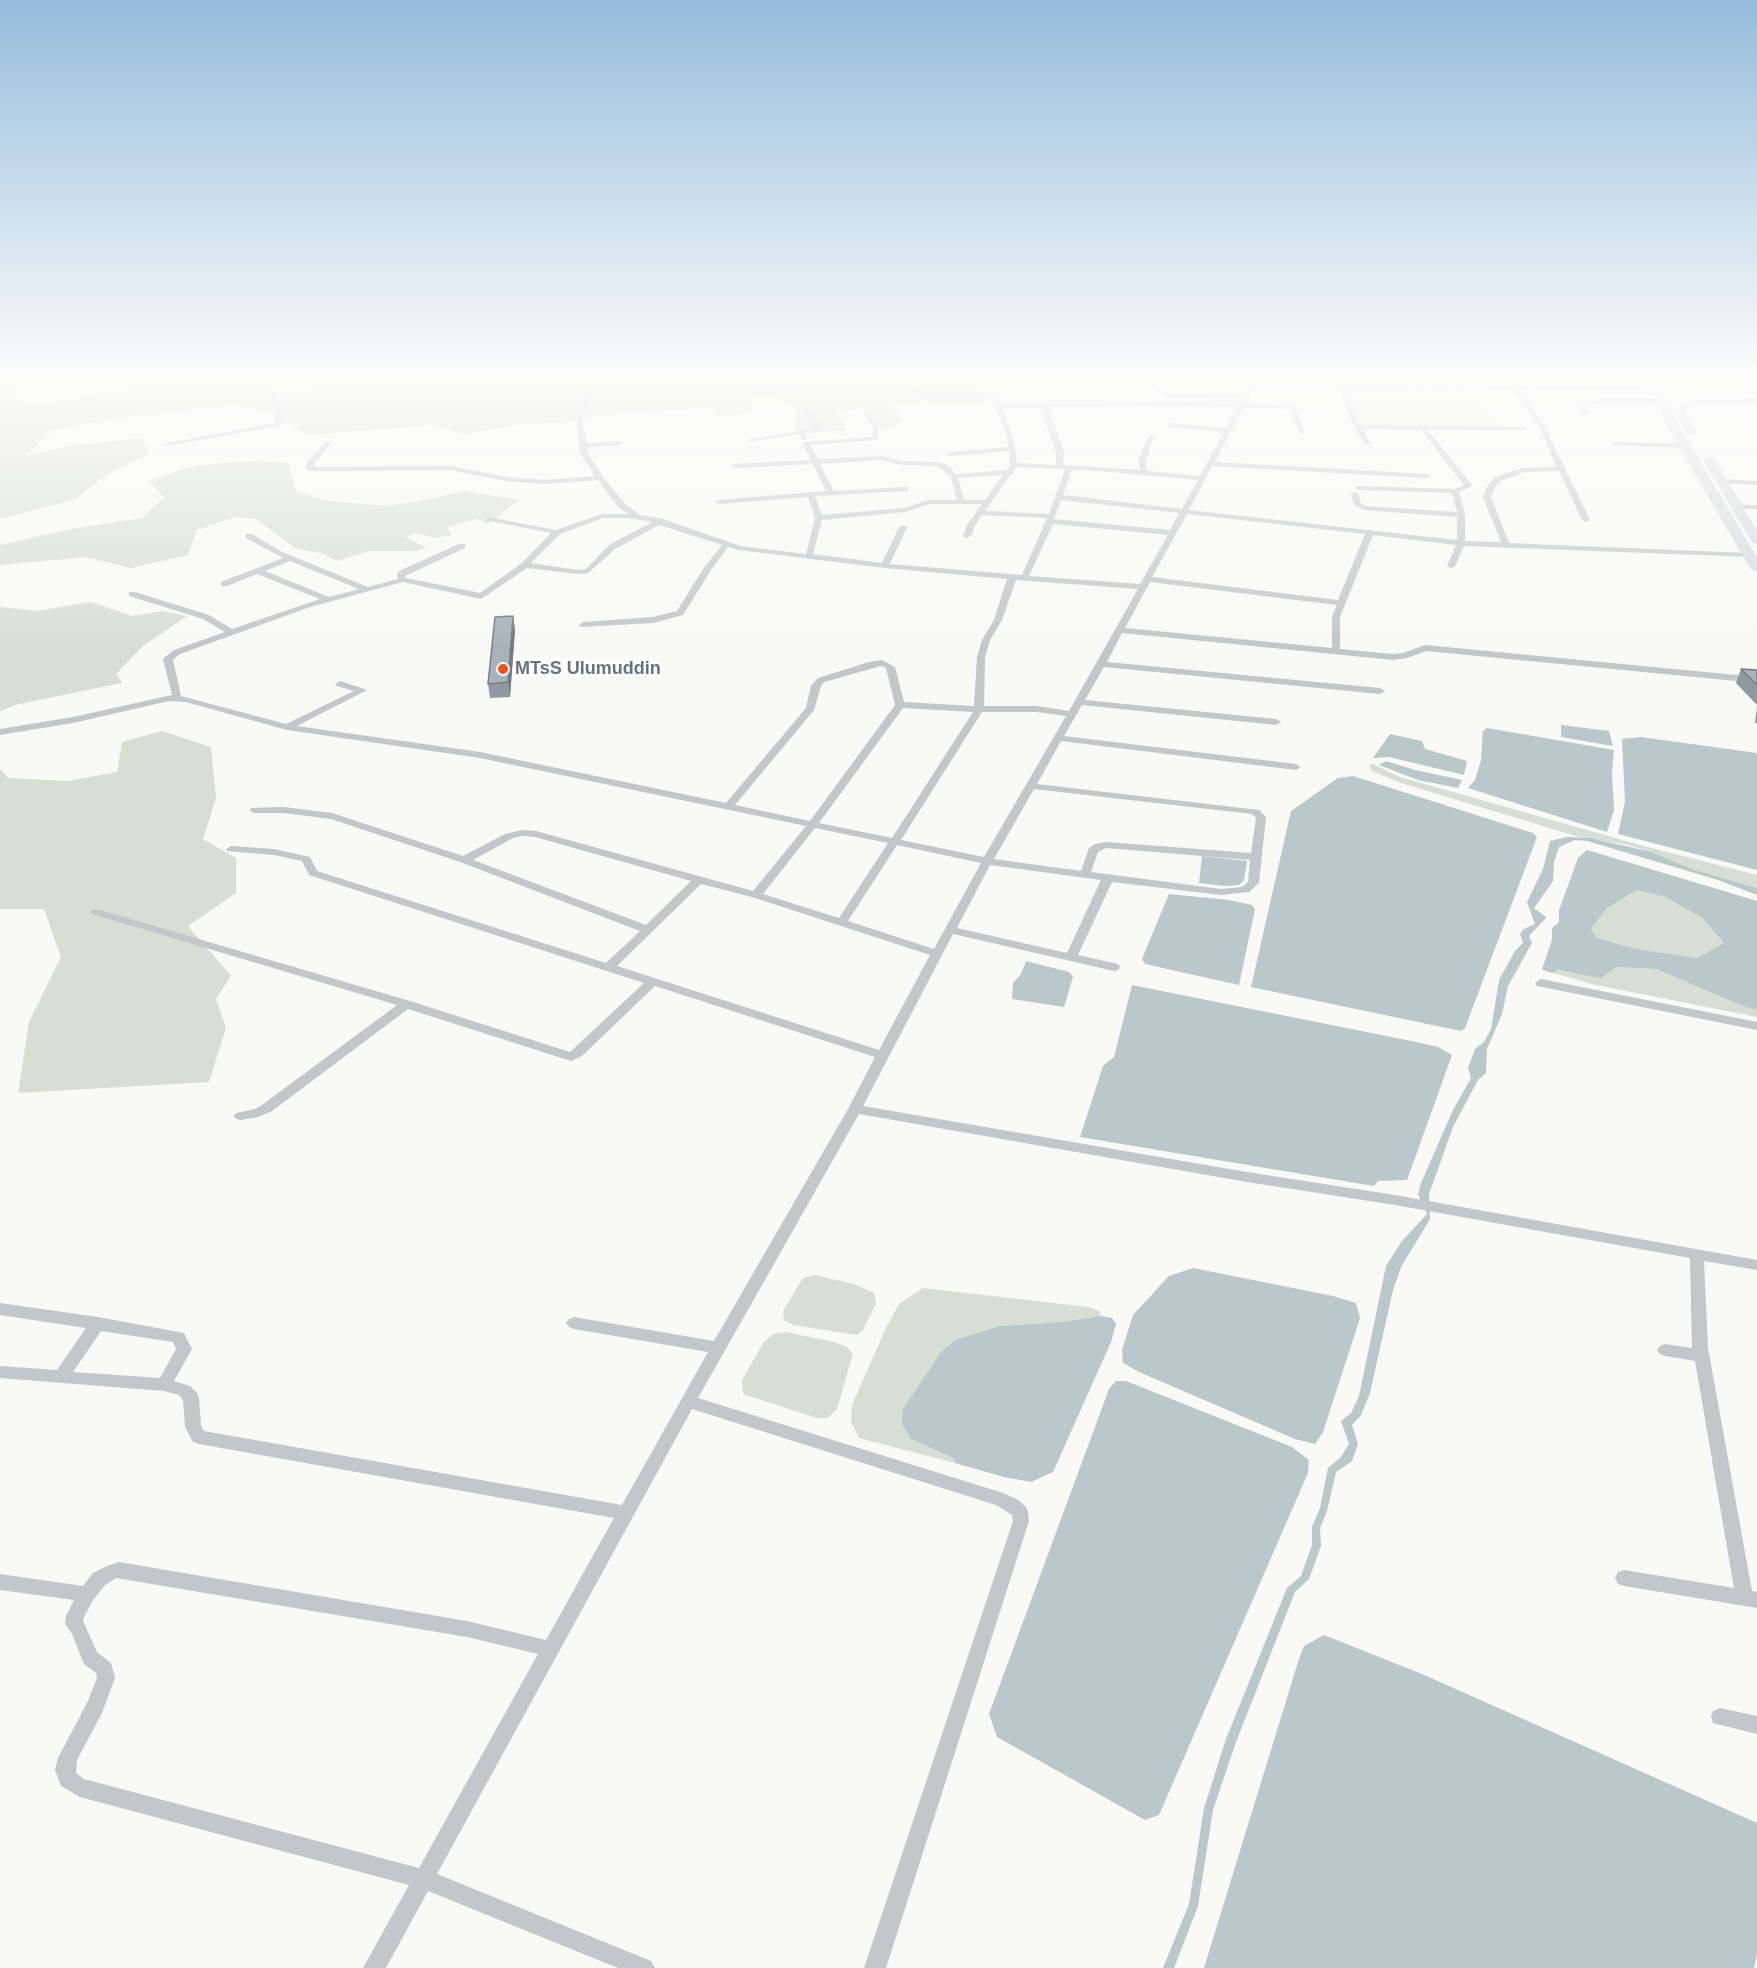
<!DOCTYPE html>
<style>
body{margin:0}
canvas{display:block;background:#f9f9f6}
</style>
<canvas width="1757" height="1968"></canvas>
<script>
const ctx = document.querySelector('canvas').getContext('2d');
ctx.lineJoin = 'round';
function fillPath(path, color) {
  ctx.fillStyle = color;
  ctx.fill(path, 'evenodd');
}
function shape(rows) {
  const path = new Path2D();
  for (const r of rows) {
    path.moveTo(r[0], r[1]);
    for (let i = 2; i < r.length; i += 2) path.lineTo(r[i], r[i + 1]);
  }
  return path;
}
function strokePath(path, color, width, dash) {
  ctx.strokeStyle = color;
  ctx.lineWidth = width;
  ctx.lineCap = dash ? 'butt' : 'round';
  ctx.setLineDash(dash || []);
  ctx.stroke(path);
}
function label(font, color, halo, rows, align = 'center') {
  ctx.font = font + ' Arial,sans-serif';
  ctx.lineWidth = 6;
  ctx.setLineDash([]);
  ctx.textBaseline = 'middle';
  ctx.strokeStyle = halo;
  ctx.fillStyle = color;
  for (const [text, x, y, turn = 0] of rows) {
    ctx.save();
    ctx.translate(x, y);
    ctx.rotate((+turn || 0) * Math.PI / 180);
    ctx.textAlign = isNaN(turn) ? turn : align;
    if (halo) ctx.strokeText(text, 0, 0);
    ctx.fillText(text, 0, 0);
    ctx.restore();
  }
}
fillPath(shape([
 [1342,388,1473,389,1500,428,1360,427]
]), '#eaebea');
fillPath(shape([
 [0,374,37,374,9,401,50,403,110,390,155,374,237,374,276,392,338,379,340,374,959,374,942,375,946,382,982,386,987,403,943,404,925,401,890,405,904,421,883,431,862,409,837,411,847,430,795,434,796,406,769,397,749,398,754,411,717,416,712,409,624,411,566,422,514,425,465,435,434,425,308,435,275,414,234,405,117,418,53,430,25,456,68,446,142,438,148,455,107,474,76,499,0,519],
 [254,461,288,463,296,492,329,501,386,506,425,500,464,491,519,500,488,524,476,519,447,527,452,535,435,538,417,533,405,537,427,548,413,551,369,551,337,561,323,554,295,548,256,519,235,517,197,530,188,555,131,568,86,557,0,565,0,545,71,529,142,518,164,497,149,481,197,465],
 [91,602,132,616,163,611,187,616,143,646,116,674,122,683,19,704,0,711,0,607,37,611],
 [162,731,211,747,216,798,203,839,236,858,236,893,188,926,231,976,216,999,226,1028,209,1082,18,1093,29,1022,61,957,44,909,0,909,0,769,8,778,68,781,117,772,122,742],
 [1373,764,1400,777,1640,845,1757,875,1757,888,1692,869,1652,852,1624,844,1579,837,1401,783,1372,771,1369,765],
 [1637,890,1665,897,1702,918,1724,943,1697,958,1637,949,1597,938,1591,929,1607,908],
 [1616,967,1656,969,1745,1007,1757,1010,1757,1017,1591,984,1554,973,1557,970,1569,973],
 [815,1275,854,1284,874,1293,876,1304,863,1330,857,1335,793,1325,784,1320,783,1311,803,1278],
 [923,1288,1088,1307,1099,1311,1101,1316,1061,1322,1000,1326,911,1439,951,1457,955,1459,955,1463,859,1438,851,1422,852,1405,885,1330,899,1304],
 [786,1332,834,1342,847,1347,853,1354,837,1409,828,1418,817,1418,743,1394,742,1380,764,1342,773,1334]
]), '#d9ded5');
fillPath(shape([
 [1561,725,1609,731,1613,746,1561,737],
 [1487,728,1614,750,1612,772,1614,810,1607,832,1468,788,1475,780,1481,760,1483,731],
 [1390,734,1422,741,1425,749,1467,761,1464,775,1389,757,1373,758],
 [1641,737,1757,753,1757,870,1618,834,1625,802,1622,739],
 [1386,761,1415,770,1462,780,1458,788,1418,780,1379,765],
 [1353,776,1533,833,1537,837,1465,1028,1461,1031,1251,987,1291,811,1338,778],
 [1567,837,1590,838,1652,852,1692,869,1757,888,1757,895,1718,880,1587,841,1575,840,1559,847,1554,862,1553,881,1534,908,1546,917,1545,919,1529,936,1532,943,1508,986,1502,1014,1487,1049,1486,1073,1478,1080,1453,1127,1429,1194,1430,1219,1401,1267,1393,1290,1370,1393,1361,1415,1352,1425,1358,1444,1352,1461,1336,1472,1327,1511,1320,1528,1321,1546,1309,1579,1295,1592,1236,1742,1213,1810,1198,1906,1174,1968,1163,1968,1189,1904,1204,1808,1226,1739,1287,1588,1301,1576,1312,1545,1312,1527,1320,1508,1328,1468,1341,1457,1349,1444,1341,1421,1351,1413,1359,1396,1386,1266,1402,1241,1427,1214,1418,1194,1421,1183,1453,1110,1471,1078,1468,1068,1475,1049,1484,1042,1491,1029,1499,980,1515,951,1523,943,1520,934,1524,929,1535,924,1527,902,1543,869,1550,841],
 [1587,850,1757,901,1757,1010,1745,1007,1656,969,1616,967,1601,978,1557,970,1554,973,1548,972,1542,969,1552,940,1552,928,1559,922,1559,910,1574,869,1578,858],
 [1637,890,1665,897,1702,918,1724,943,1697,958,1637,949,1597,938,1591,929,1607,908],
 [1202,856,1247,861,1244,880,1239,885,1225,886,1199,883],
 [1169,894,1229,900,1252,905,1255,909,1239,985,1145,964,1142,959],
 [1026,961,1069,972,1073,977,1064,1007,1012,999,1013,983,1021,974],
 [1132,985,1421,1043,1438,1047,1452,1055,1407,1180,1378,1181,1374,1186,1080,1137,1103,1066,1114,1057],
 [1193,1268,1333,1296,1356,1303,1360,1318,1323,1432,1315,1444,1295,1439,1139,1372,1123,1363,1122,1350,1133,1315,1169,1276],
 [1101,1316,1112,1318,1116,1324,1111,1342,1053,1472,1031,1482,1004,1477,955,1463,955,1459,951,1457,911,1439,902,1424,903,1409,942,1351,956,1340,1000,1326,1061,1322],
 [1116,1381,1126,1381,1292,1447,1309,1460,1308,1473,1159,1815,1145,1820,997,1737,989,1714,1109,1389],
 [1324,1635,1422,1674,1757,1823,1757,1953,1754,1968,1204,1968,1298,1662,1304,1646]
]), '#bac7cb');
fillPath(shape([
 [265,374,271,374,283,422,280,426,165,446,163,445,167,443,276,423,265,374],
 [601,374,608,374,598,385,582,418,587,443,619,441,623,443,619,445,588,447,588,453,603,477,625,504,640,515,663,519,740,546,806,554,815,518,808,497,719,504,715,502,719,500,826,491,813,464,736,468,733,468,733,464,811,460,802,443,804,442,873,437,873,428,863,414,866,412,879,428,878,440,810,445,818,459,882,456,902,461,936,462,947,465,956,474,1007,470,1010,465,1009,451,950,456,946,454,950,452,1008,447,1008,439,990,395,924,397,904,386,903,385,906,383,925,393,992,391,995,393,1000,404,1188,402,1240,403,1242,399,1168,398,1149,385,1154,384,1170,394,1244,395,1252,382,1191,380,1182,374,1192,376,1254,378,1256,374,1262,374,1257,383,1482,385,1476,378,1476,374,1482,374,1482,378,1489,385,1529,385,1517,374,1524,374,1537,385,1647,387,1647,389,1645,390,1520,389,1545,427,1590,520,1586,522,1582,520,1559,471,1524,472,1501,481,1494,489,1491,497,1509,543,1748,553,1752,555,1751,557,1464,546,1455,566,1451,568,1447,566,1456,545,1373,535,1340,617,1340,649,1393,654,1403,653,1425,645,1757,677,1757,683,1426,651,1407,658,1393,660,1122,633,1107,662,1380,688,1385,691,1380,694,1104,667,1085,700,1276,719,1281,722,1276,725,1082,705,1064,736,1296,764,1301,767,1296,770,1061,741,1037,784,1259,810,1266,817,1259,883,1249,892,1221,895,1112,882,1078,955,1118,964,1120,967,1118,970,1114,971,953,934,863,1106,1247,1172,1395,1195,1757,1260,1757,1270,1704,1261,1708,1348,1752,1591,1757,1592,1757,1608,1624,1586,1618,1584,1615,1578,1618,1572,1624,1570,1734,1588,1695,1361,1665,1356,1660,1354,1657,1350,1660,1346,1665,1344,1692,1348,1690,1258,1395,1205,1247,1182,859,1114,698,1398,1000,1492,1017,1499,1026,1507,1028,1512,1029,1521,886,1968,864,1968,1013,1521,1012,1515,996,1505,692,1409,437,1874,651,1961,655,1968,618,1968,428,1891,386,1968,363,1968,409,1885,80,1797,61,1786,55,1770,58,1758,87,1703,97,1678,96,1673,84,1664,72,1634,65,1624,66,1616,74,1600,0,1590,0,1574,83,1586,93,1573,107,1566,119,1562,467,1621,546,1640,614,1518,199,1444,193,1442,185,1427,183,1400,179,1395,164,1391,0,1378,0,1366,57,1370,86,1328,0,1315,0,1303,98,1317,184,1333,192,1349,174,1381,190,1386,197,1393,199,1398,201,1426,204,1431,622,1505,708,1352,574,1329,569,1327,566,1323,569,1319,574,1317,714,1341,848,1109,875,1057,655,986,582,1056,571,1061,408,1009,272,1111,258,1117,241,1120,236,1119,234,1116,236,1113,255,1109,262,1105,397,1005,92,914,90,912,92,910,100,910,410,1001,570,1052,644,983,309,875,302,861,274,855,227,851,226,849,231,846,274,849,310,857,317,871,606,963,640,931,460,862,331,819,283,813,255,813,251,812,250,810,251,808,283,807,332,813,463,856,505,834,522,830,536,831,753,891,806,826,480,758,287,730,186,702,169,701,73,723,0,735,0,729,73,717,172,695,163,659,165,657,174,650,225,632,203,619,129,596,129,592,135,592,209,615,232,629,320,599,257,574,227,586,221,586,221,582,283,558,246,538,246,534,252,534,280,551,368,587,398,579,397,576,399,571,459,544,465,544,465,548,405,576,406,578,480,593,522,563,551,533,490,521,487,521,487,517,556,530,602,514,629,514,619,508,598,480,545,484,506,481,450,470,310,471,306,469,307,462,327,441,331,443,314,464,314,467,450,466,506,477,545,480,595,476,580,453,576,418,592,384,601,374],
 [1255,387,1339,388,1353,425,1365,445,1371,444,1362,429,1421,430,1464,485,1454,489,1359,486,1355,488,1359,490,1452,493,1457,512,1366,506,1361,504,1359,494,1355,492,1351,494,1354,505,1364,510,1457,517,1457,540,1189,510,1212,466,1427,478,1431,476,1427,474,1215,462,1244,408,1290,409,1299,432,1302,434,1305,432,1295,406,1246,404,1255,387],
 [1345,388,1513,389,1539,427,1557,467,1523,468,1495,477,1486,488,1483,497,1501,542,1465,541,1465,515,1459,492,1473,486,1428,430,1524,430,1526,429,1526,427,1359,425,1345,388],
 [1188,406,1237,407,1226,428,1169,423,1166,425,1169,427,1224,432,1200,476,1147,471,1146,461,1154,437,1151,435,1148,437,1138,461,1140,470,1063,465,1064,453,1048,407,1188,406],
 [1002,408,1041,408,1056,453,1056,465,1017,463,1014,439,1002,408],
 [882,460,902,465,935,466,941,469,951,477,957,500,928,500,904,508,822,515,815,496,908,491,908,487,905,487,834,491,820,464,882,460],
 [1016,467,1065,469,1049,514,985,511,1011,474,1014,474,1016,467],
 [1072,470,1088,470,1198,480,1182,509,1063,495,1072,470],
 [1003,475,985,500,964,500,958,478,1003,475],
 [1061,500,1179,513,1170,530,1054,519,1061,500],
 [929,504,982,504,967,525,963,536,967,538,971,536,975,525,982,515,1047,518,1022,575,890,564,907,527,903,525,899,527,882,563,813,554,822,520,905,512,929,504],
 [1187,514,1365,534,1338,600,1152,577,1187,514],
 [603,518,628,518,652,522,609,545,586,569,578,570,531,563,560,534,603,518],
 [1053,524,1168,535,1140,584,1029,576,1053,524],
 [659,525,722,545,703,569,677,611,653,617,583,622,579,625,580,627,653,623,683,615,711,570,728,547,739,550,885,568,1007,579,994,620,982,640,977,657,974,706,904,702,895,667,882,660,869,662,818,678,811,686,806,708,726,803,480,752,297,726,367,690,340,681,335,684,337,686,354,691,286,724,181,696,173,660,180,654,310,607,403,582,481,599,527,568,578,574,588,573,615,549,659,525],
 [290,561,359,589,329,597,265,571,290,561],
 [1016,580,1138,589,1069,711,1037,706,984,706,985,657,990,640,1002,620,1016,580],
 [1150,582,1337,605,1332,617,1332,648,1125,628,1150,582],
 [881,666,886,668,895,705,810,821,735,805,814,710,821,686,824,682,881,666],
 [903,708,973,712,892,838,819,823,903,708],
 [982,712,1037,712,1066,716,984,857,901,840,982,712],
 [1034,789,1252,814,1256,818,1251,853,1106,842,1095,844,1089,848,1081,871,994,859,1034,789],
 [815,828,888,843,839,918,763,894,815,828],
 [522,836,535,837,691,881,646,925,473,860,513,838,522,836],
 [897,845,981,863,934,949,848,921,897,845],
 [1106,848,1250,860,1248,882,1242,887,1221,889,1091,872,1098,852,1106,848],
 [990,865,1101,880,1067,953,957,928,990,865],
 [701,884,752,897,930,955,879,1050,617,966,701,884],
 [101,1331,173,1342,176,1349,160,1378,73,1372,101,1331],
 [116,1578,467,1637,538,1654,419,1868,84,1779,76,1773,77,1760,102,1713,115,1678,111,1663,97,1652,83,1621,84,1617,93,1600,105,1585,116,1578],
 [737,374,744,374,758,384,796,387,799,389,796,391,756,388,737,374],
 [1744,374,1750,374,1757,381,1757,387,1744,374],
 [1602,398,1663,399,1666,401,1663,403,1602,402,1584,407,1589,413,1586,415,1576,406,1602,398],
 [807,409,821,426,816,432,805,434,807,440,803,440,799,434,750,442,747,440,812,429,814,426,804,411,807,409],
 [1615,442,1687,444,1691,446,1687,448,1613,445,1613,443,1615,442],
 [1717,479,1757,481,1757,485,1720,483,1717,483,1717,479],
 [1733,505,1757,505,1757,509,1736,509,1732,507,1733,505],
 [1541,979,1757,1022,1757,1030,1537,986,1535,983,1541,979],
 [1720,1708,1757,1716,1757,1734,1713,1723,1711,1717,1713,1711,1720,1708]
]), '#c2c7cb');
fillPath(shape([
 [1712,396,1757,398,1757,404,1712,402,1694,404,1689,401,1712,396]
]), '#d6dbdf');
fillPath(shape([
 [1622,374,1634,374,1661,392,1661,396,1667,399,1677,423,1757,557,1757,572,1750,568,1665,423,1657,399,1658,397,1653,396,1622,374],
 [1690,399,1695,402,1685,413,1698,432,1692,435,1688,434,1674,412,1690,399],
 [1709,457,1715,460,1757,530,1757,545,1751,541,1703,460,1709,457]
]), '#d6dbdf');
fillPath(shape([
 [513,616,515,630,510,697,490,698,488,684],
 [1741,669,1757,670,1757,705,1736,683],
 [1757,706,1757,723,1755,723]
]), '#90999f');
fillPath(shape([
 [513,616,515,630,510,697,508,682]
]), '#767d82');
const building = shape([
 [513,616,508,682,488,684,495,617,513,616],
 [1741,669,1757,670,1757,685,1741,669]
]);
fillPath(building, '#a8b2b9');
strokePath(building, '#767d82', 1.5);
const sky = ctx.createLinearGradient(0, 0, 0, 649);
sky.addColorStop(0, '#95bcdc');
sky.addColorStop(0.58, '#fcfcfb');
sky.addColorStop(1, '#fcfcfb00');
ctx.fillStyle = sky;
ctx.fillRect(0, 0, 1757, 649);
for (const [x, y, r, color] of [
 [503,669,6,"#ee5221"]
]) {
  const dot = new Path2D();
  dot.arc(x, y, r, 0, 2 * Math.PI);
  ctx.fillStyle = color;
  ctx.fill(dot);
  strokePath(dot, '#fff', 2);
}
label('bold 18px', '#627583', '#fff', [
 ["MTsS Ulumuddin",515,669]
], 'left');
</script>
